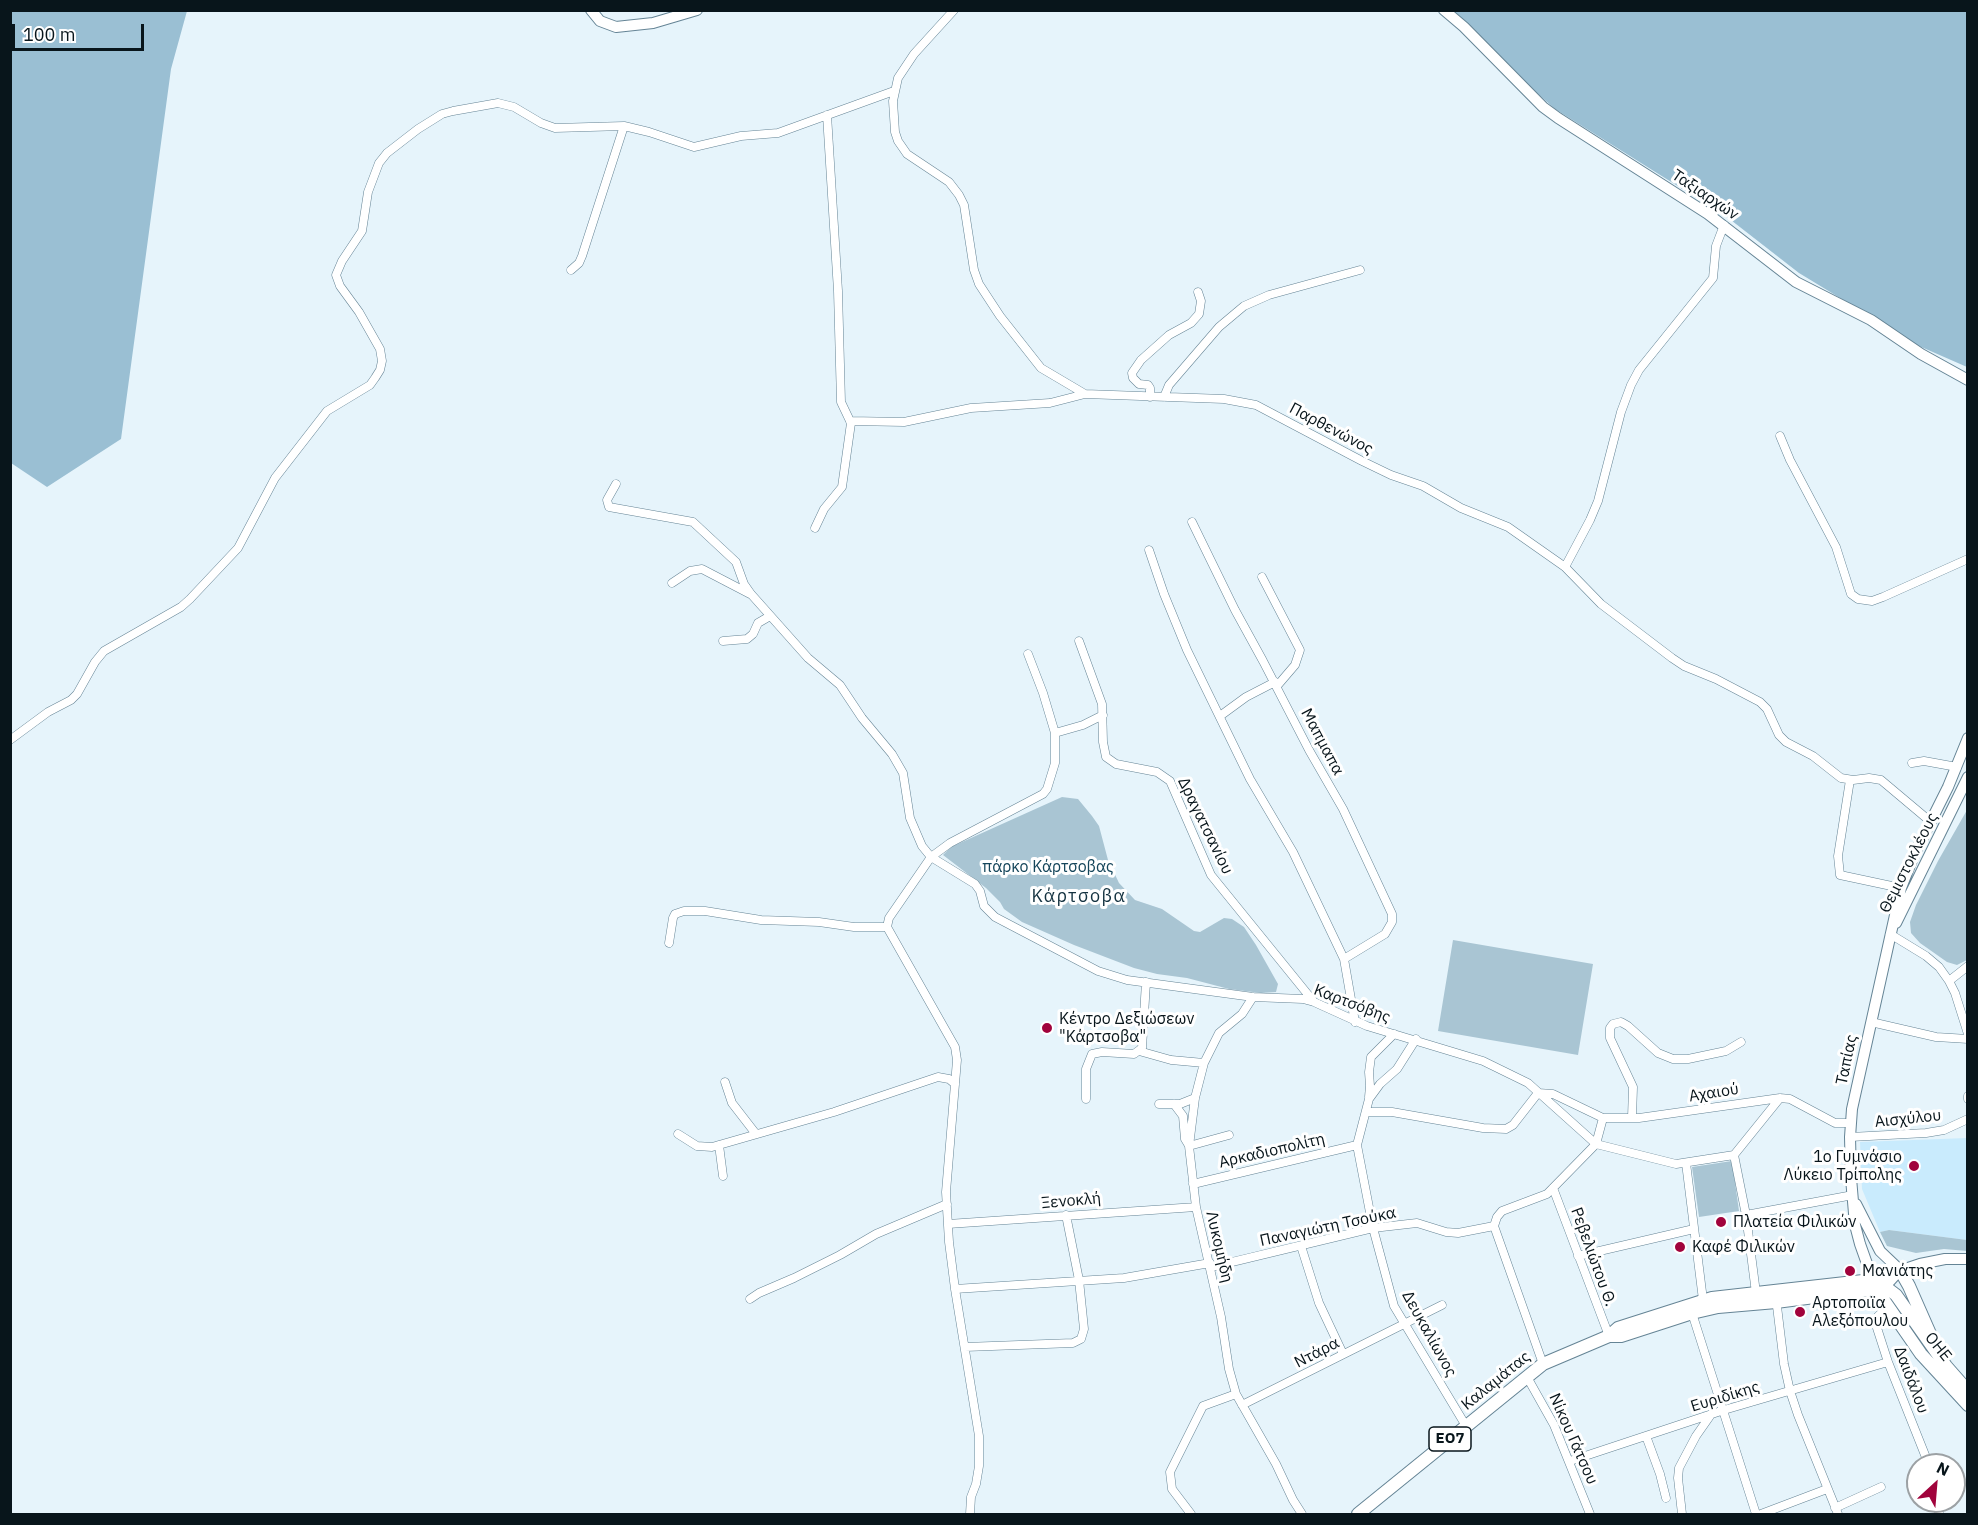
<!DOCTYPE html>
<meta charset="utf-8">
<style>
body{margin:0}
#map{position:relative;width:1978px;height:1525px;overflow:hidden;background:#e6f4fb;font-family:"IBM Plex Sans",sans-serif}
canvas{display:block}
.frame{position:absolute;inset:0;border:12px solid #08151b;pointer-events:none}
.north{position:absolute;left:1906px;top:1453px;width:60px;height:60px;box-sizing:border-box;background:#fff;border:2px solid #9ca1a4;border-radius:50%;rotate:26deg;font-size:16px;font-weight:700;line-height:24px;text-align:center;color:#08151b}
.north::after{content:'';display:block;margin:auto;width:21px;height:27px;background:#a1033c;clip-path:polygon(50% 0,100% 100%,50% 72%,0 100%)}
.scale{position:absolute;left:12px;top:24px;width:132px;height:27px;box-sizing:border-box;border:3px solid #08151b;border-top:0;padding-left:8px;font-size:18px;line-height:21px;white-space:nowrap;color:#08151b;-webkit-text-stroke:4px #fff;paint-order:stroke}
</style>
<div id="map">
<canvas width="1978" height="1525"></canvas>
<div class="frame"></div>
<div class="north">N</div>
<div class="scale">100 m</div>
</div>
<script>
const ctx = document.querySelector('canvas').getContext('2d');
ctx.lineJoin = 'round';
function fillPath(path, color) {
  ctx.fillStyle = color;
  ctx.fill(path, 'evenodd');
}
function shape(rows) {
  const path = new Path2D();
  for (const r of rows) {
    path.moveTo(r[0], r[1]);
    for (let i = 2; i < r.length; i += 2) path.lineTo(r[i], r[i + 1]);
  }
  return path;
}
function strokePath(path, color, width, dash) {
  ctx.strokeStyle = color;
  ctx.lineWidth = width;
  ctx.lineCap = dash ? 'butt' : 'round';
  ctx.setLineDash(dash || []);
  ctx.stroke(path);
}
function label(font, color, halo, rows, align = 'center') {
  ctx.font = font + ' "IBM Plex Sans",sans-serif';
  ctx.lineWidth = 6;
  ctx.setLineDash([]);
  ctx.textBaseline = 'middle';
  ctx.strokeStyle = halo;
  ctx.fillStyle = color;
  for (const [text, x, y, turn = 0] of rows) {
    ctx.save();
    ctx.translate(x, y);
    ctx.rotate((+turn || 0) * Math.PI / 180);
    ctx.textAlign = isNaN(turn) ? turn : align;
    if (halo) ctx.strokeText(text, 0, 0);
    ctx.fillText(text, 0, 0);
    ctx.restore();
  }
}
fillPath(shape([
 [1967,1138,1967,1240,1889,1230,1880,1232,1862,1189,1860,1142]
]), '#c9ebfd');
fillPath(shape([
 [1062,797,1078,799,1092,816,1099,826,1108,860,1119,883,1135,900,1162,909,1194,931,1200,932,1224,918,1232,919,1244,927,1256,945,1278,984,1276,992,1261,993,1229,989,1187,978,1157,974,1134,968,1074,945,1022,922,1004,909,1000,902,986,888,943,855,951,847],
 [1967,810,1967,960,1957,965,1947,962,1920,943,1911,933,1910,922,1916,905,1938,861],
 [1453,940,1593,964,1578,1055,1438,1031],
 [1732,1161,1739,1211,1699,1217,1692,1167],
 [1889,1230,1967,1240,1967,1251,1944,1249,1916,1253,1887,1246,1880,1232]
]), '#a9c5d3');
fillPath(shape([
 [10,11,187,11,171,69,121,439,47,487,11,463],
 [1444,11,1967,11,1967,367,1919,346,1799,273,1727,217,1555,109]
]), '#9abfd3');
const street = shape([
 [954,10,914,54,898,78,893,101,895,132,898,141,907,154,949,182,959,195,964,205,974,270,979,284,1000,316,1041,368,1085,394,1224,399,1256,405,1362,461,1391,475,1423,486,1461,508,1508,527,1565,567,1601,604,1672,658,1684,666,1716,679,1760,702,1767,709,1779,735,1786,742,1813,756,1841,778,1853,780,1869,778,1881,780,1931,822],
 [571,270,579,263,582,256,624,126],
 [1150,397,1150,388,1148,385,1139,384,1133,378,1132,373,1141,360,1169,335,1191,323,1199,314,1201,301,1198,292],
 [1164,397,1169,385,1219,327,1244,306,1269,295,1360,270],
 [850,421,904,422,971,408,1050,403,1085,394],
 [1780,436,1790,460,1836,547,1851,594,1858,599,1872,601,1883,597,1968,559],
 [616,484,607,500,609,507,693,522,736,562,744,584,751,594,808,658,840,685,862,718,892,754,903,773,910,818,922,846,931,857,975,884,980,891,984,906,995,917,1098,971,1127,980,1253,997,1303,999,1314,1002,1367,1026,1483,1061,1528,1083,1596,1144,1676,1164,1734,1155],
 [1192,522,1235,610,1263,661,1309,750,1343,809,1392,914,1392,922,1385,934,1344,959],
 [815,528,824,509,842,487,851,423,841,402,838,291,827,115],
 [1149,550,1164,594,1187,650,1250,779,1293,852,1344,959,1355,1022],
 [1565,567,1590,520,1598,501,1621,412,1631,385,1639,370,1713,278,1716,246,1724,225],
 [1262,577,1300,650,1295,665,1277,686],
 [672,583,690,571,702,569,750,594],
 [723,641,747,639,753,634,758,623,770,616],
 [1079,641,1102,704,1103,742,1106,757,1116,764,1157,772,1170,781,1211,875,1314,1002],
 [1220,716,1246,697,1275,682],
 [1055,733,1083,725,1103,715],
 [10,740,48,712,71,700,77,694,95,662,104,651,181,607,190,599,238,548,275,478,327,411,370,385,375,378,380,370,382,361,380,349,359,312,340,286,336,275,342,261,362,231,368,192,379,163,387,153,418,129,442,114,453,111,498,103,514,107,541,123,555,128,624,126,649,132,694,147,741,136,778,133,894,91],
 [1912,763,1924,761,1957,767],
 [1850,780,1838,856,1840,875,1901,888],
 [1890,934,1926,956,1939,967,1949,981,1955,993,1968,1034],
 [669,943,673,918,675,914,684,911,705,911,761,920,819,922,854,927,887,927],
 [1949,981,1968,966],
 [1253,997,1242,1014,1219,1033,1204,1063,1195,1098,1189,1146,1196,1207,1221,1317,1229,1369,1236,1394,1276,1464,1293,1500,1302,1514],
 [1871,1022,1936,1037,1968,1039],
 [1416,1039,1397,1069,1380,1084,1369,1099,1357,1145,1373,1228,1394,1306,1466,1426],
 [1139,1051,1171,1060,1204,1063],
 [725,1082,732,1103,756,1134],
 [1968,1096,1968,1099],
 [1369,1097,1370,1086,1369,1072,1371,1057,1394,1034],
 [1086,1099,1086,1069,1092,1054,1102,1052,1134,1054,1142,1048,1146,982],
 [1159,1104,1180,1104,1195,1098],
 [1174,1104,1183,1116,1185,1139,1188,1144],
 [1366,1112,1392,1112,1483,1128,1506,1129,1513,1125,1538,1093,1553,1094,1603,1118],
 [1632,1118,1633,1087,1610,1038,1610,1028,1613,1024,1621,1022,1628,1026,1658,1053,1673,1059,1688,1059,1726,1051,1741,1042],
 [678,1134,697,1146,712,1147,834,1112,938,1077,949,1079,955,1084],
 [1850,1137,1926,1133,1944,1130,1968,1119],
 [719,1145,723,1176],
 [1189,1146,1229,1135],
 [1734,1155,1746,1215,1756,1293],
 [1734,1155,1780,1098],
 [1686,1163,1703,1300],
 [1193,1184,1357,1145],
 [1553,1188,1609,1336],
 [1746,1215,1853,1195],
 [948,1224,1196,1207],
 [1494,1226,1497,1217,1502,1211,1547,1194,1596,1144,1603,1118,1639,1118,1780,1098,1790,1099,1835,1123,1850,1123],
 [1494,1226,1543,1364],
 [1301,1246,1319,1303,1343,1354],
 [1578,1256,1694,1229],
 [1211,1267,1373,1228,1417,1223,1446,1232,1458,1233,1494,1226],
 [955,1289,1124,1278,1210,1263],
 [1776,1298,1784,1364,1790,1391,1798,1415,1838,1514],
 [750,1299,759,1293,794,1278,840,1255,876,1234,947,1204],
 [1888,1307,1878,1316,1877,1328,1888,1362,1929,1465],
 [1692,1313,1756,1514],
 [965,1347,1073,1343,1081,1339,1084,1329,1079,1280,1066,1215],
 [1527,1377,1554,1425,1590,1514],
 [1242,1405,1442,1305],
 [1646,1436,1660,1474,1666,1498],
 [1570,1461,1724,1410,1888,1362],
 [1938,1501,1939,1514],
 [1835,1508,1881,1487],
 [970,1514,971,1497,976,1484,979,1466,979,1436,955,1289,949,1242,946,1192,957,1060,955,1047,887,927,889,918,931,857,950,843,1043,794,1047,789,1055,763,1055,733,1043,693,1028,654],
 [1191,1514,1172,1489,1170,1472,1203,1406,1236,1394],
 [1682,1514,1678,1478,1679,1468,1696,1436,1710,1416],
 [1761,1514,1827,1489]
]);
const secondary = shape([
 [591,10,600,21,616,27,653,23,697,10],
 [1444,10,1464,27,1543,107,1558,118,1708,214,1796,282,1871,320,1921,354,1968,380],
 [1896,923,1968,777],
 [1856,1204,1880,1251,1900,1270],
 [1900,1270,1890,1281,1876,1289,1860,1244,1855,1225,1851,1178,1850,1137,1852,1109,1901,888,1914,855,1948,787,1968,738],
 [1872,1280,1920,1264,1945,1259,1968,1259]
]);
const primary = shape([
 [1900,1270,1909,1286,1931,1336],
 [1609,1336,1621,1336,1692,1313,1718,1307,1776,1302,1876,1289,1921,1354,1968,1405],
 [1358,1514,1543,1364,1609,1336,1618,1328,1712,1298,1872,1280,1879,1282,1896,1295,1946,1366,1968,1391]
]);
strokePath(street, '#658495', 9);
strokePath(secondary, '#658495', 12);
strokePath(primary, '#658495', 14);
strokePath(street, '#fff', 8);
strokePath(secondary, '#fff', 10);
strokePath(primary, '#fff', 12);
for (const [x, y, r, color] of [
 [1047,1028,6,"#a1033c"],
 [1914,1166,6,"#a1033c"],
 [1721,1222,6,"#a1033c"],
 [1680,1247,6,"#a1033c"],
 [1850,1271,6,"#a1033c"],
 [1800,1312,6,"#a1033c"]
]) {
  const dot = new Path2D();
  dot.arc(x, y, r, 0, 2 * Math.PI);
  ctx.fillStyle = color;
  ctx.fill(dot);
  strokePath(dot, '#fff', 2);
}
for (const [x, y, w] of [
 [1450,1439,42]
]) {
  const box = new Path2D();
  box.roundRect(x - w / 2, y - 12, w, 24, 4.5);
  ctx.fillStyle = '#fff';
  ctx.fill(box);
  strokePath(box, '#08151b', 1.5);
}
label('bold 15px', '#08151b', null, [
 ["ΕΟ7",1450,1439]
]);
label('16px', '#08151b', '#fff', [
 ["Ταξιαρχών",1705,195,34],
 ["Παρθενώνος",1331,429,28],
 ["Μαπμαπα",1322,742,62],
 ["Δραγατσανίου",1205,826,64],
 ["Θεμιστοκλέους",1909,863,-63],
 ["Καρτσόβης",1352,1004,21],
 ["Ταπίας",1847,1060,-78],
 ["Αχαιού",1714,1093,-9],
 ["Αισχύλου",1908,1119,-6],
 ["Αρκαδιοπολίτη",1272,1151,-13],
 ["Ξενοκλή",1071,1201,-5],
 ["Παναγιώτη Τσούκα",1328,1227,-12],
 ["Λυκομήδη",1219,1247,77],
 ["Ρεβελιώτου Θ.",1593,1257,70],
 ["Δευκαλίωνος",1429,1334,61],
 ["ΟΗΕ",1938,1347,51],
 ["Ντάρα",1317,1353,-27],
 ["Δαιδάλου",1911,1380,69],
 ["Καλαμάτας",1496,1381,-39],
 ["Ευριδίκης",1725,1397,-17],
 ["Νίκου Γάτσου",1573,1439,66]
]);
label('16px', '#15465b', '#fff', [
 ["πάρκο Κάρτσοβας",1048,867]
]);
label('16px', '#08151b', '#fff', [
 ["Κέντρο Δεξιώσεων",1059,1019],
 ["\"Κάρτσοβα\"",1059,1037],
 ["1ο Γυμνάσιο",1902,1157,"right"],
 ["Λύκειο Τρίπολης",1902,1175,"right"],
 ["Πλατεία Φιλικών",1733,1222],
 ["Καφέ Φιλικών",1692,1247],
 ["Μανιάτης",1862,1271],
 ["Αρτοποιϊα",1812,1303],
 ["Αλεξόπουλου",1812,1321]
], 'left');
ctx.letterSpacing = '1.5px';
label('18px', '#143240', '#fff', [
 ["Κάρτσοβα",1079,897]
]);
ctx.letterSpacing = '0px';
</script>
